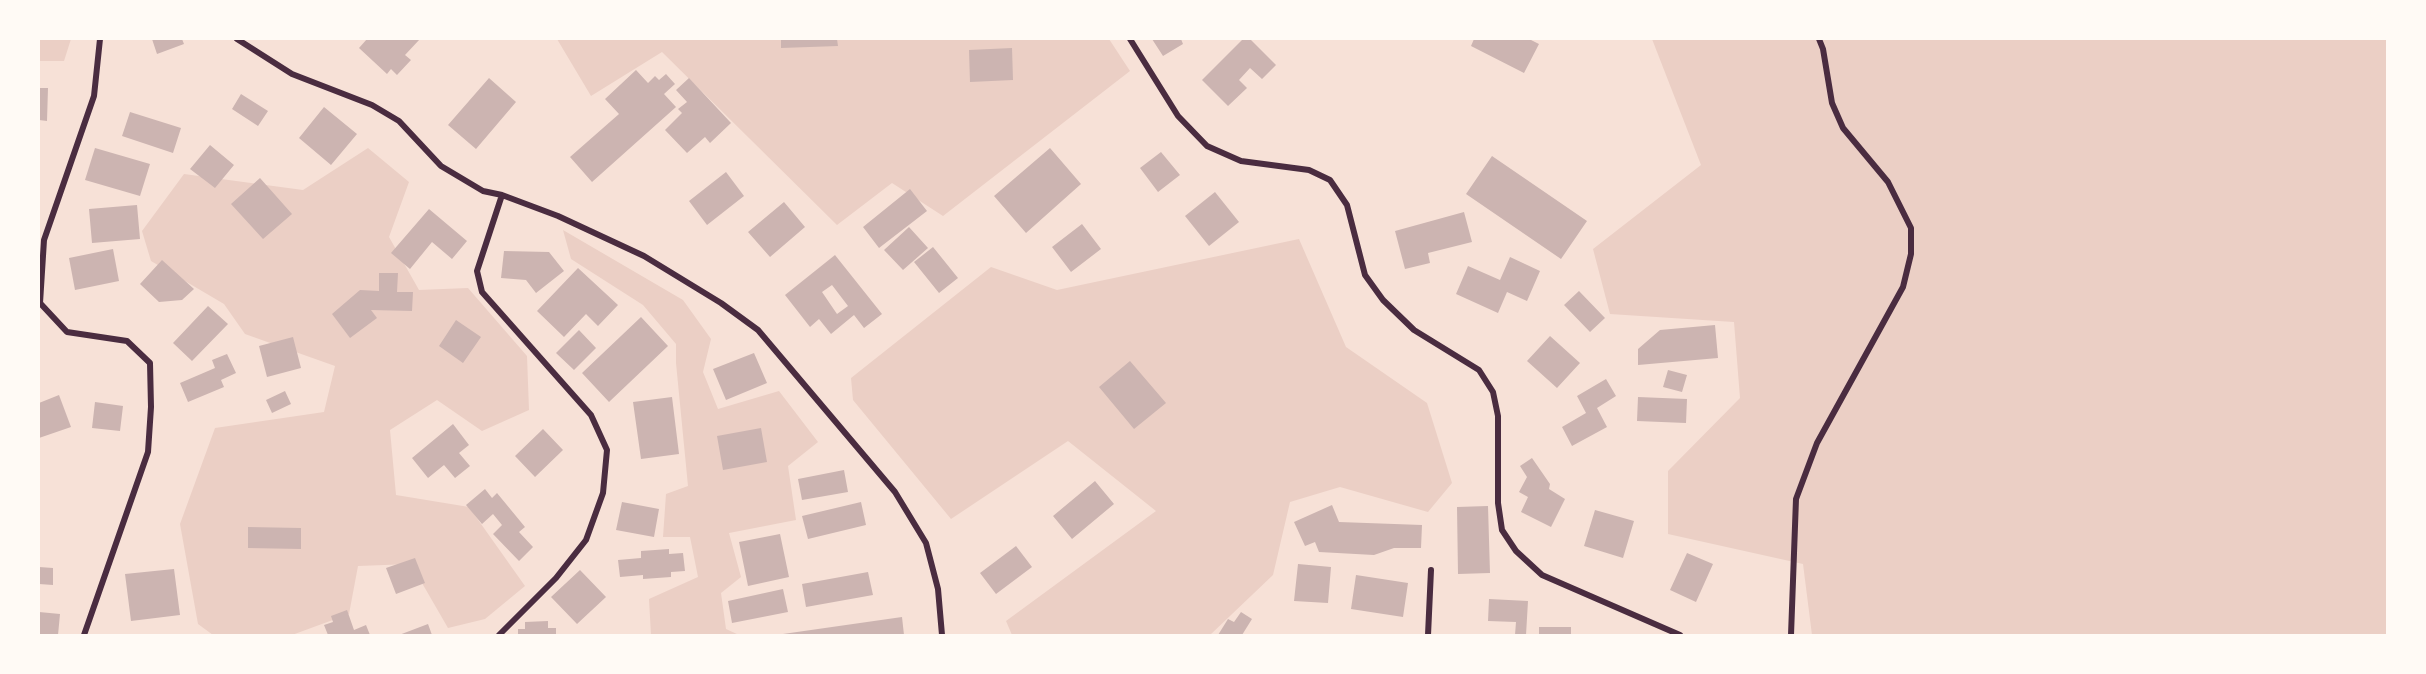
<!DOCTYPE html>
<style>
body{margin:0}
#map{position:relative;width:2426px;height:674px;overflow:hidden;background:#f7e1d7;font-family:"Source Sans 3",sans-serif}
canvas{display:block}
.frame{position:absolute;inset:0;border:40px solid #fffaf5;pointer-events:none}
</style>
<div id="map">
<canvas width="2426" height="674"></canvas>
<div class="frame"></div>
</div>
<script>
const ctx = document.querySelector('canvas').getContext('2d');
ctx.lineJoin = 'round';
function fillPath(path, color) {
  ctx.fillStyle = color;
  ctx.fill(path, 'evenodd');
}
function shape(rows) {
  const path = new Path2D();
  for (const r of rows) {
    path.moveTo(r[0], r[1]);
    for (let i = 2; i < r.length; i += 2) path.lineTo(r[i], r[i + 1]);
  }
  return path;
}
function strokePath(path, color, width, dash) {
  ctx.strokeStyle = color;
  ctx.lineWidth = width;
  ctx.lineCap = dash ? 'butt' : 'round';
  ctx.setLineDash(dash || []);
  ctx.stroke(path);
}
fillPath(shape([
 [39,39,71,39,64,61,39,61],
 [557,39,1109,39,1130,71,943,216,892,183,837,225,662,52,591,96],
 [1652,39,2387,39,2387,635,1812,635,1803,564,1668,534,1668,471,1740,398,1734,322,1610,314,1593,249,1701,165],
 [368,148,409,182,389,237,419,290,468,288,527,356,529,410,482,431,437,400,390,430,396,495,469,507,525,586,485,619,448,628,411,564,358,566,349,614,292,635,213,635,198,624,180,524,215,428,324,412,335,366,245,334,224,304,151,261,142,231,184,174,303,190],
 [563,230,683,300,711,339,703,372,718,409,779,391,818,442,788,466,796,520,729,533,741,577,721,593,726,629,739,635,651,635,649,599,698,577,690,537,663,537,666,494,688,486,676,363,676,344,643,305,571,259],
 [1299,239,1346,347,1427,403,1452,483,1428,512,1340,487,1290,502,1273,575,1210,635,1012,635,1006,621,1156,511,1068,441,951,519,853,400,851,378,991,267,1057,290]
]), '#ebcfc5');
fillPath(shape([
 [152,39,182,39,184,44,157,54],
 [367,39,420,39,405,55,411,60,397,75,391,69,387,74,359,48],
 [781,39,837,39,838,46,781,48],
 [1152,39,1181,39,1183,44,1163,56],
 [1243,39,1250,39,1276,65,1262,79,1250,68,1239,80,1247,88,1228,106,1202,80],
 [1474,39,1529,39,1539,44,1524,73,1471,46],
 [1012,48,1013,80,970,82,969,50],
 [636,70,648,83,655,76,659,80,666,74,675,84,664,94,676,107,592,182,570,157,619,114,605,99],
 [489,78,516,102,476,149,448,125],
 [689,78,731,123,710,143,705,137,687,153,665,130,682,113,678,109,687,102,676,90],
 [39,88,48,88,47,121,39,120],
 [241,94,268,111,258,126,232,109],
 [324,107,357,134,331,165,299,138],
 [130,112,181,128,173,153,122,136],
 [210,145,234,165,215,188,190,169],
 [95,148,150,164,140,196,85,180],
 [1050,148,1081,184,1026,233,994,196],
 [1161,152,1180,175,1158,192,1140,168],
 [1492,156,1587,221,1561,259,1466,194],
 [726,172,744,196,707,225,689,201],
 [260,178,292,214,263,239,231,204],
 [910,189,927,211,879,248,863,227],
 [1215,192,1239,222,1209,246,1185,216],
 [784,202,805,227,770,257,748,232],
 [137,205,140,239,92,243,89,209],
 [429,209,467,241,452,259,432,242,410,269,391,253],
 [1464,212,1472,242,1428,253,1430,263,1405,269,1395,231],
 [1082,224,1101,249,1071,272,1052,247],
 [909,227,928,248,903,270,884,250],
 [933,247,958,278,939,293,914,262],
 [113,249,119,281,75,290,69,258],
 [504,251,549,252,564,271,536,293,526,280,501,278],
 [835,255,882,314,864,328,854,315,831,334,819,319,810,327,785,295],
 [832,285,848,306,837,314,822,292],
 [1510,257,1540,271,1527,301,1507,292,1498,313,1456,294,1468,266,1500,280],
 [162,260,194,289,182,300,159,302,140,284],
 [578,268,618,305,598,326,586,314,564,337,537,311],
 [379,273,398,273,397,292,413,292,412,311,371,310,377,318,350,338,332,314,360,290,379,291],
 [1579,291,1605,318,1590,332,1564,305],
 [208,306,228,324,192,361,173,343],
 [641,317,668,346,609,402,582,373],
 [456,320,481,337,463,363,439,346],
 [1715,325,1718,358,1638,365,1638,349,1660,330],
 [579,330,596,348,574,370,556,353],
 [1550,336,1580,363,1557,388,1527,361],
 [293,337,301,368,267,377,259,346],
 [754,353,767,383,726,400,713,369],
 [227,354,236,373,221,380,224,387,188,402,180,383,215,368,212,360],
 [1130,361,1166,403,1134,429,1099,387],
 [1668,370,1687,375,1682,392,1663,387],
 [1606,379,1616,396,1597,408,1607,427,1572,446,1562,427,1586,413,1577,396],
 [285,391,291,404,272,413,266,400],
 [59,395,71,427,39,438,39,403],
 [672,397,679,454,641,459,633,402],
 [1638,397,1687,399,1686,423,1637,421],
 [95,402,123,406,120,431,92,428],
 [453,424,469,445,459,453,470,466,455,478,444,465,428,478,412,458],
 [761,428,767,462,723,470,717,436],
 [543,429,563,450,535,477,515,456],
 [1532,458,1550,484,1549,489,1565,499,1551,527,1521,512,1528,497,1519,492,1527,477,1520,466],
 [844,470,848,492,802,500,798,479],
 [1095,481,1114,504,1072,539,1053,516],
 [485,489,492,498,497,493,525,527,519,532,533,547,519,561,493,534,502,525,493,514,482,524,466,505],
 [622,502,659,509,654,537,616,530],
 [861,502,866,525,808,539,802,516],
 [1332,505,1339,522,1422,525,1421,548,1394,548,1374,555,1319,552,1315,542,1305,546,1294,522],
 [1488,506,1490,573,1458,574,1457,507],
 [1595,510,1634,521,1623,558,1584,546],
 [248,527,301,528,301,549,248,548],
 [780,534,789,577,748,586,739,542],
 [1016,546,1032,567,996,594,980,573],
 [669,549,669,554,683,553,685,571,671,572,671,577,643,579,643,575,620,577,618,560,641,558,641,551],
 [1687,553,1713,564,1696,602,1670,590],
 [415,558,425,583,396,594,386,568],
 [1298,564,1331,567,1328,603,1294,601],
 [39,567,53,568,53,585,39,584],
 [174,569,180,615,131,621,125,574],
 [580,570,606,597,577,624,551,597],
 [868,572,873,595,806,607,802,584],
 [1356,575,1408,583,1403,617,1351,609],
 [783,589,788,612,732,623,728,601],
 [1489,599,1528,601,1526,635,1515,635,1516,622,1488,621],
 [347,610,354,630,366,625,370,635,328,635,324,625,333,622,331,616],
 [39,612,60,614,58,635,39,635],
 [1241,612,1252,619,1242,635,1218,635,1228,619,1234,622],
 [902,617,904,635,783,635,783,634],
 [548,621,548,628,556,628,556,635,518,635,518,629,525,629,525,622],
 [428,624,432,635,399,635],
 [1539,627,1571,627,1571,635,1539,635]
]), '#ccb4b1');
strokePath(shape([
 [237,39,292,74,372,105,399,121,441,166,483,191,502,195,558,216,644,256,721,303,758,330,895,492,926,543,938,589,942,635],
 [1130,39,1178,116,1207,146,1241,161,1309,170,1330,180,1347,205,1365,275,1383,300,1414,330,1479,370,1493,392,1498,416,1498,503,1502,530,1516,551,1542,575,1680,635],
 [84,635,148,452,151,407,150,363,127,341,67,332,40,303,44,240,94,96,100,39],
 [499,635,556,578,586,540,603,493,607,450,591,415,482,292,477,271,502,195],
 [1428,635,1431,570],
 [1791,635,1796,499,1817,443,1903,287,1911,254,1911,228,1888,182,1843,128,1832,103,1823,49,1819,39]
]), '#4a2c40', 6);
</script>
